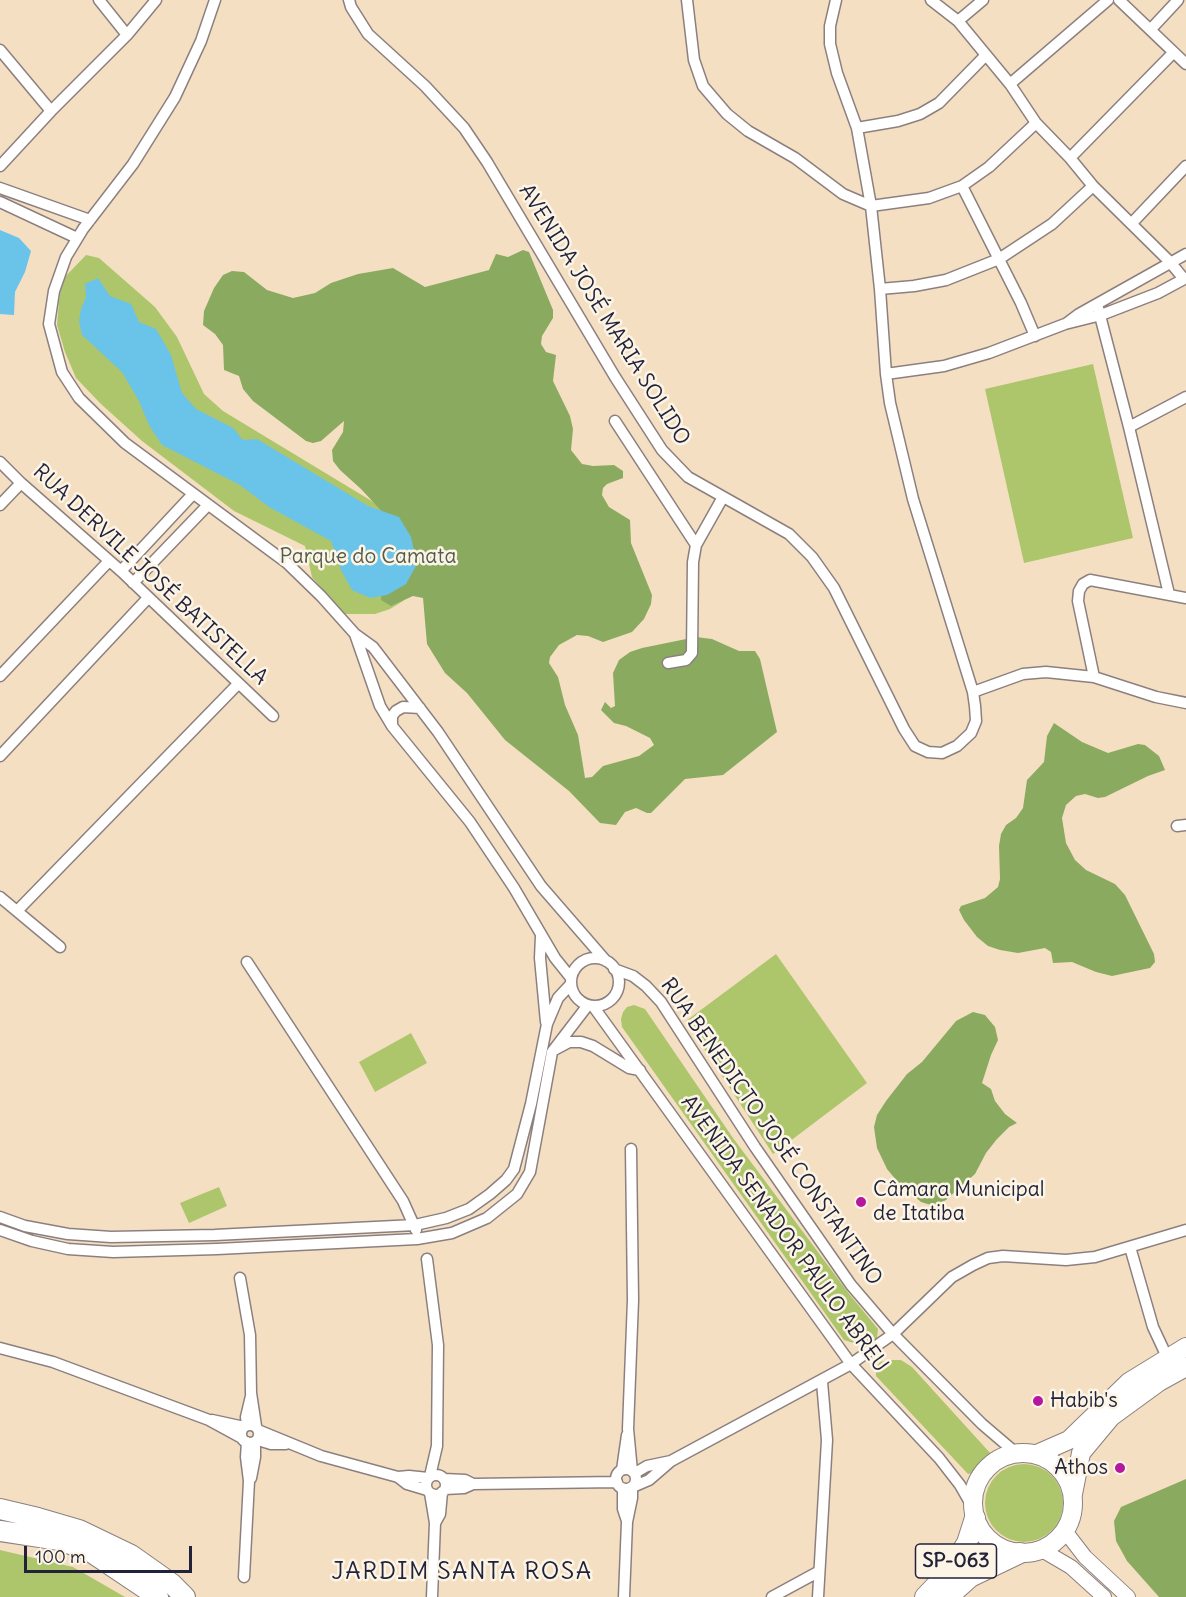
<!DOCTYPE html>
<meta charset="utf-8">
<style>
body{margin:0}
#map{position:relative;width:1186px;height:1597px;overflow:hidden;background:#f5dfc3;font-family:Delius,sans-serif}
canvas{display:block}
.scale{position:absolute;left:24px;top:1546px;width:168px;height:27px;box-sizing:border-box;border:3px solid #22223b;border-top:0;padding-left:8px;font-size:18px;line-height:21px;white-space:nowrap;color:#22223b;-webkit-text-stroke:4px #fcf5e5;paint-order:stroke}
</style>
<div id="map">
<canvas width="1186" height="1597"></canvas>
<div class="scale">100 m</div>
</div>
<script>
const ctx = document.querySelector('canvas').getContext('2d');
ctx.lineJoin = 'round';
function fillPath(path, color) {
  ctx.fillStyle = color;
  ctx.fill(path, 'evenodd');
}
function shape(rows) {
  const path = new Path2D();
  for (const r of rows) {
    if (r.length === 3) {
      path.moveTo(r[0] + r[2], r[1]);
      path.arc(r[0], r[1], r[2], 0, 2 * Math.PI);
      continue;
    }
    path.moveTo(r[0], r[1]);
    for (let i = 2; i < r.length; i += 2) path.lineTo(r[i], r[i + 1]);
  }
  return path;
}
function strokePath(path, color, width, dash) {
  ctx.strokeStyle = color;
  ctx.lineWidth = width;
  ctx.lineCap = dash ? 'butt' : 'round';
  ctx.setLineDash(dash || []);
  ctx.stroke(path);
}
function label(font, color, halo, rows, align = 'center') {
  ctx.font = font + ' Delius,sans-serif';
  ctx.lineWidth = 5;
  ctx.setLineDash([]);
  ctx.textBaseline = 'middle';
  ctx.strokeStyle = halo;
  ctx.fillStyle = color;
  for (const [text, x, y, turn = 0] of rows) {
    ctx.save();
    ctx.translate(x, y);
    ctx.rotate((+turn || 0) * Math.PI / 180);
    ctx.textAlign = isNaN(turn) ? turn : align;
    if (halo) ctx.strokeText(text, 0, 0);
    ctx.fillText(text, 0, 0);
    ctx.restore();
  }
}
fillPath(shape([
 [86,255,99,258,155,307,177,337,204,394,223,411,375,503,397,508,419,582,403,601,390,609,375,614,345,614,312,577,305,546,234,511,142,441,101,404,76,378,65,352,57,325,59,301,62,280],
 [1093,364,1133,538,1024,563,985,389],
 [776,954,867,1083,773,1154,686,1021],
 [634,1005,645,1009,733,1138,850,1295,878,1329,877,1338,872,1344,863,1346,844,1340,622,1027,621,1019,623,1012,627,1007],
 [411,1033,427,1063,375,1092,359,1062],
 [219,1187,227,1206,189,1223,180,1203],
 [888,1360,901,1360,912,1367,991,1454,978,1466,973,1473,968,1474,876,1376,876,1368,880,1362],
 [1024,1503,39],
 [0,1550,73,1567,125,1597,0,1597]
]), '#adc66b');
fillPath(shape([
 [523,250,529,252,553,310,553,318,542,336,541,344,546,352,556,355,553,381,570,416,573,429,571,450,582,464,593,466,614,465,623,471,623,478,607,484,603,488,602,495,609,507,630,520,631,543,652,595,651,604,644,619,632,632,603,642,588,636,577,635,559,645,550,657,549,663,558,677,565,705,578,735,585,778,592,777,603,766,639,756,654,745,650,738,626,726,614,723,601,710,605,702,611,708,615,706,613,673,619,660,630,652,642,648,696,637,712,639,739,651,755,651,760,659,777,732,723,775,685,779,651,813,647,813,636,808,625,812,616,825,600,823,569,791,505,740,467,693,445,673,427,644,423,598,413,596,391,606,381,600,387,517,361,489,340,470,333,461,332,450,343,432,344,421,321,441,313,443,306,441,253,401,243,389,239,376,224,370,223,345,215,334,203,325,204,311,214,288,223,275,232,271,244,272,267,290,293,298,315,293,331,283,358,274,393,268,425,287,489,270,496,254,508,257],
 [1054,723,1082,742,1108,753,1138,744,1145,745,1159,756,1165,770,1148,776,1105,797,1098,798,1085,794,1076,796,1066,805,1062,818,1066,843,1075,860,1086,870,1115,884,1125,895,1154,954,1155,962,1150,968,1112,976,1096,972,1072,962,1053,963,1051,952,1045,948,1018,953,1000,950,988,946,977,937,964,920,959,910,961,906,985,898,998,887,1000,879,999,846,1001,834,1006,825,1016,818,1023,808,1027,780,1044,762,1047,736],
 [973,1012,985,1015,995,1027,998,1040,991,1055,982,1083,991,1089,995,1101,1005,1114,1017,1123,1009,1127,997,1139,986,1153,975,1174,946,1200,934,1206,921,1202,897,1181,887,1169,877,1148,874,1127,877,1115,886,1101,907,1074,922,1062,956,1021],
 [1186,1479,1186,1597,1159,1597,1127,1561,1116,1541,1114,1521,1121,1507]
]), '#8aab5f');
fillPath(shape([
 [0,230,19,238,31,251,25,272,15,292,14,315,0,314],
 [98,278,110,296,131,304,139,322,156,329,171,355,182,393,196,409,233,428,243,440,257,439,368,506,399,517,411,537,417,564,406,584,387,595,370,598,352,590,341,570,331,541,269,507,240,485,162,445,149,425,139,401,122,372,82,335,79,321,81,309,86,297,85,284]
]), '#6ac3e8');
const minor = shape([
 [99,0,127,35],
 [215,0,201,41,175,97,133,164,83,229,66,257,54,291,49,324,62,372,79,398,125,443,287,563,321,596,355,634,373,647,438,732,541,886,606,961],
 [349,0,351,7,368,34,425,86,464,128,487,162,615,377,662,450,688,477,789,534,812,557,834,588,904,729,915,746,928,752,942,753,957,746,971,733,976,721,975,706,973,692,913,499,890,403,886,374,880,289,871,206,857,128,837,73,830,44,830,26,836,0],
 [687,0,694,60,703,86,727,114,748,131,795,158,843,194,871,206,929,198,962,186,989,167,1036,123],
 [931,0,958,21,1010,84,1036,123,1070,158,1093,186,1170,262,1184,279],
 [1119,0,1186,64],
 [958,21,983,0],
 [1151,29,1178,0],
 [0,50,51,111],
 [1010,84,1108,0],
 [857,128,898,121,920,114,939,103,986,55],
 [1070,158,1173,53],
 [0,166,51,111,127,35,156,0],
 [962,186,1021,303,1035,336],
 [0,188,90,220],
 [0,202,77,238],
 [1132,223,1186,166],
 [880,289,914,286,946,280,999,259,1052,224,1093,186],
 [1097,304,1129,427,1169,594],
 [1067,323,1079,314,1186,254],
 [886,374,944,366,989,353,1065,324,1101,315,1158,293,1186,278],
 [615,421,696,545],
 [1129,427,1186,397],
 [0,462,21,483,121,571,273,716],
 [0,505,21,483],
 [121,571,193,494],
 [133,583,208,505],
 [355,634,380,706,392,726,470,822,514,888,555,958,571,978],
 [668,663,686,660,692,653,693,562,696,545,723,497],
 [0,676,109,561],
 [1094,677,1078,601,1079,591,1083,584,1090,580,1186,598],
 [973,692,1023,674,1046,672,1094,677,1156,697,1186,703],
 [392,726,392,716,396,711,403,707,420,708],
 [0,756,148,598],
 [1177,826,1186,825],
 [0,897,60,947],
 [17,911,238,684],
 [541,936,540,958,546,1022],
 [595,982,24],
 [247,962,403,1201,416,1230],
 [614,969,633,976,646,986,661,1002,755,1147,851,1285,893,1334,982,1424,1016,1453],
 [593,1006,851,1364,939,1458,960,1485,972,1506],
 [554,1050,569,1042,581,1042,593,1046,629,1068,640,1070],
 [631,1149,633,1300,628,1429,632,1471],
 [0,1217,25,1226,68,1234,111,1237,215,1235,415,1225,446,1218,469,1209,490,1194,506,1180,514,1169,531,1104,547,1024,558,998,571,984],
 [0,1230,32,1241,68,1249,113,1252,217,1249,417,1239,452,1233,487,1218,517,1194,530,1172,552,1052,588,1005],
 [1130,1247,1153,1327,1167,1357],
 [427,1259,438,1345,437,1446,430,1476],
 [240,1278,250,1335,251,1393,256,1426],
 [0,1348,53,1362,209,1420,242,1438],
 [212,1420,244,1427],
 [250,1434,9],
 [247,1425,246,1417,251,1396],
 [260,1431,321,1456,398,1477,407,1484,427,1490],
 [258,1440,271,1444,286,1444],
 [626,1479,10],
 [622,1470,627,1435],
 [635,1473,647,1466,671,1461],
 [436,1485,10],
 [398,1477,409,1476,428,1478],
 [251,1478,255,1457,255,1442],
 [444,1479,465,1480,473,1484],
 [635,1486,649,1480,671,1461,851,1364,893,1334,952,1277,973,1265,988,1258,1003,1256,1066,1260,1095,1257,1186,1230],
 [445,1489,464,1488,473,1484,617,1482],
 [623,1489,623,1509,627,1521],
 [430,1493,435,1523,432,1597],
 [435,1523,440,1514,442,1492],
 [244,1577,249,1481,246,1457,247,1442],
 [624,1597,627,1522,632,1498,632,1488],
 [772,1597,818,1572],
 [818,1597,827,1440,822,1382]
]);
const tertiary = shape([
 [1065,1531,1085,1557,1128,1597],
 [1042,1550,1071,1567,1104,1597]
]);
const primary = shape([
 [1023,1503,50],
 [1037,1454,1069,1440,1129,1382,1186,1347],
 [1073,1494,1081,1453,1111,1417,1159,1382,1186,1367]
]);
const motorway = shape([
 [0,1509,38,1518,79,1530,131,1555,172,1584,185,1597],
 [0,1531,59,1540,88,1550,158,1597],
 [925,1597,948,1573,957,1559,967,1543,975,1518],
 [948,1597,970,1577,1020,1553]
]);
strokePath(minor, '#8c807f', 13);
strokePath(tertiary, '#8c807f', 16);
strokePath(primary, '#8c807f', 20);
strokePath(motorway, '#8c807f', 22);
strokePath(minor, '#fff', 10);
strokePath(tertiary, '#fff', 14);
strokePath(primary, '#fff', 18);
strokePath(motorway, '#fff', 20);
for (const [x, y, r, color] of [
 [861,1202,6,"#b5179e"],
 [1038,1401,6,"#b5179e"],
 [1120,1468,6,"#b5179e"]
]) {
  const dot = new Path2D();
  dot.arc(x, y, r, 0, 2 * Math.PI);
  ctx.fillStyle = color;
  ctx.fill(dot);
  strokePath(dot, '#fcf5e5', 2);
}
for (const [x, y, w] of [
 [956,1561,81]
]) {
  const box = new Path2D();
  box.roundRect(x - w / 2, y - 17, w, 34, 4.5);
  ctx.fillStyle = '#fcf5e5';
  ctx.fill(box);
  strokePath(box, '#22223b', 1.5);
}
label('bold 20px', '#22223b', null, [
 ["SP-063",956,1561]
]);
label('21px', '#22223b', '#fcf5e5', [
 ["AVENIDA JOSÉ MARIA SOLIDO",604,315,58],
 ["RUA DERVILE JOSÉ BATISTELLA",150,575,43],
 ["RUA BENEDICTO JOSÉ CONSTANTINO",771,1132,55],
 ["AVENIDA SENADOR PAULO ABREU",784,1234,54]
]);
label('21px', '#535b4c', '#fcf5e5', [
 ["Parque do Camata",368,557]
]);
label('21px', '#22223b', '#fcf5e5', [
 ["Câmara Municipal",873,1190],
 ["de Itatiba",873,1214],
 ["Habib's",1050,1401],
 ["Athos",1108,1468,"right"]
], 'left');
ctx.letterSpacing = '1.5px';
label('24px', '#22223b', '#fcf5e5', [
 ["JARDIM SANTA ROSA",462,1572]
]);
ctx.letterSpacing = '0px';
</script>
